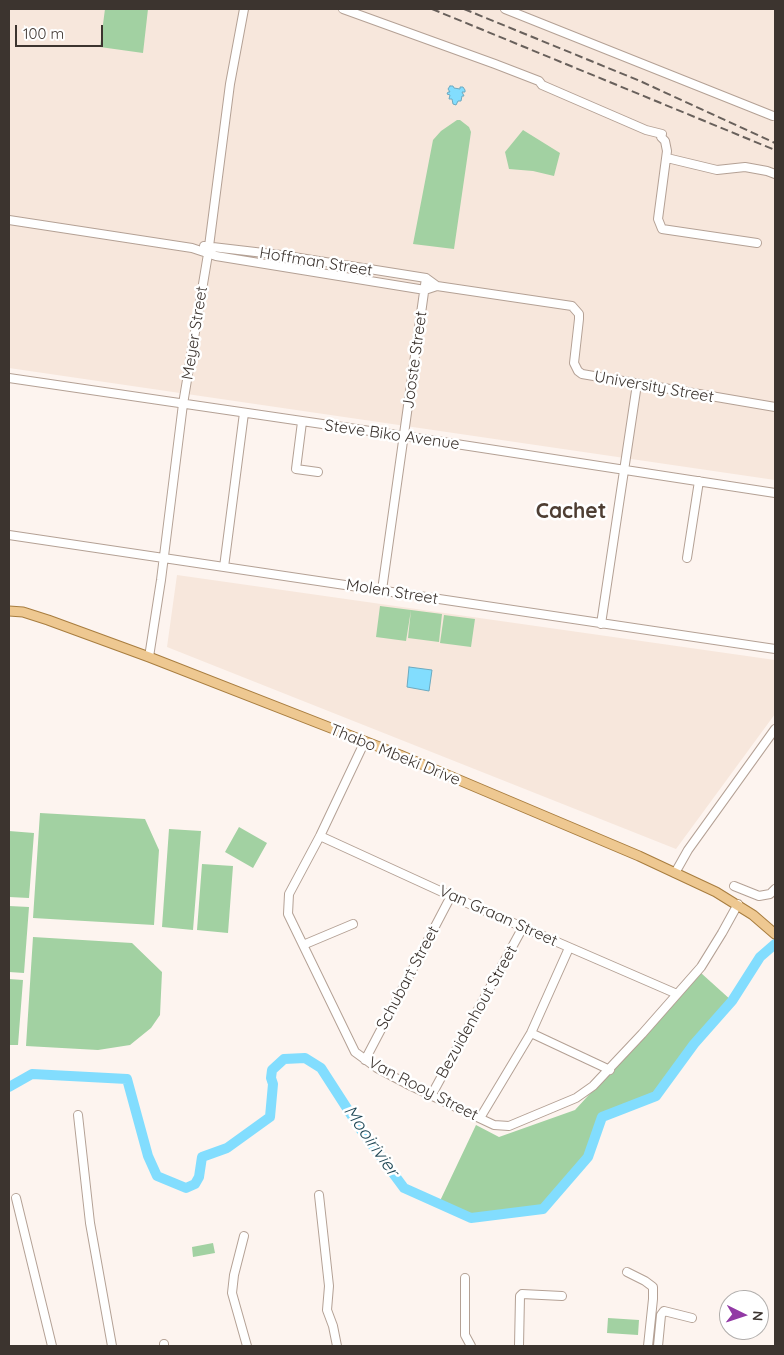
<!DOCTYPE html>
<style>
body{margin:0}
#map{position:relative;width:784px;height:1355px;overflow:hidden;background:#fdf4ef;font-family:Quicksand,sans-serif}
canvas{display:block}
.frame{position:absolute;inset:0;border:10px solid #3c342f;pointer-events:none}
.north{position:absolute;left:719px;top:1290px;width:50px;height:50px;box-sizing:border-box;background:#fff;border:1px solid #b1aeac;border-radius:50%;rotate:94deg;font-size:14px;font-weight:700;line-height:20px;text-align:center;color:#3c342f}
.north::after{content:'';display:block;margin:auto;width:18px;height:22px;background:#9239a5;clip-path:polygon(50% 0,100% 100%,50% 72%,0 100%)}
.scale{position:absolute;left:15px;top:25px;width:88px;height:22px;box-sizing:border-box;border:2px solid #3c342f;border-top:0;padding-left:6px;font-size:15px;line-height:18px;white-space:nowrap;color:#3c342f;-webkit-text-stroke:4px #fff;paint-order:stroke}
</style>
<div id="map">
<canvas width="784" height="1355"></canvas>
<div class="frame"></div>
<div class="north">N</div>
<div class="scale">100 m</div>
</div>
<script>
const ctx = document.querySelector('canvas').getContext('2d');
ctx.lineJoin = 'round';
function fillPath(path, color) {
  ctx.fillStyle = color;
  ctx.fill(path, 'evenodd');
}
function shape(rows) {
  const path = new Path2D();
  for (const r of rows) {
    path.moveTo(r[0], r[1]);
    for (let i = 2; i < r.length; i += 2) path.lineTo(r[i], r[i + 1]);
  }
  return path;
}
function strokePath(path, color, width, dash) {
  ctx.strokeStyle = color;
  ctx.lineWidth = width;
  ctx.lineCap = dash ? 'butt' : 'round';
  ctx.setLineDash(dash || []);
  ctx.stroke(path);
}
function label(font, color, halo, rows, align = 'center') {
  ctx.font = font + ' Quicksand,sans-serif';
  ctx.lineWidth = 5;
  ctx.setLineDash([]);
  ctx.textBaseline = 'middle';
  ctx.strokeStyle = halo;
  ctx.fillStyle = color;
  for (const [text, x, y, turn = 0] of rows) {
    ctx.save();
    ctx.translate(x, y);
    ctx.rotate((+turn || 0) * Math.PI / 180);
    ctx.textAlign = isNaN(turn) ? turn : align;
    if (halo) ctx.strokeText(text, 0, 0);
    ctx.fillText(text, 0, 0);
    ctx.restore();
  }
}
fillPath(shape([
 [9,9,775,9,775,480,9,368],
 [177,575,775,660,775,714,676,849,167,647]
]), '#f7e7dc');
fillPath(shape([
 [105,9,148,9,143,53,100,47],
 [457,120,460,120,469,127,471,132,454,249,413,244,433,140,441,131],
 [523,130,560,153,554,176,533,171,509,169,505,152],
 [380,606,411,610,406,641,376,637],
 [411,610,442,614,439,642,408,638],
 [444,615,475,619,471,647,440,643],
 [40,813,145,819,159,850,154,925,33,918],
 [239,827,267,843,253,868,225,852],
 [169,829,201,831,193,930,162,927],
 [9,831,34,833,29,898,9,897],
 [202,864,233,866,228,933,197,930],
 [9,906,29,907,24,973,9,972],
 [33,937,132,943,162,972,160,1015,151,1028,130,1045,98,1050,26,1046],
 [701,973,732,1001,694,1044,656,1096,602,1117,588,1157,543,1209,471,1218,439,1203,476,1125,499,1137,575,1110],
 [9,979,23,980,18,1045,9,1045],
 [213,1243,215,1253,193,1257,192,1247],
 [608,1318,639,1320,638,1335,607,1333]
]), '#a2d1a2');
const water = shape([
 [450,86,453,86,454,88,460,89,460,87,463,87,465,90,465,92,462,92,464,96,462,96,461,101,458,101,456,105,453,104,452,99,449,99,450,95,447,94,448,92,450,92,448,89,450,86],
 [409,667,432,670,429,691,407,687,409,667]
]);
fillPath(water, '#82ddfe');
strokePath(water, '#6daac0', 1);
strokePath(shape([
 [9,1087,32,1074,127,1079,148,1156,157,1176,186,1188,195,1184,199,1177,202,1157,227,1148,270,1117,273,1084,271,1078,272,1070,284,1059,305,1058,321,1068,361,1130,404,1188,471,1218,543,1209,588,1157,602,1117,656,1096,694,1044,732,1001,760,957,775,944]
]), '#82ddfe', 10);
const minor = shape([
 [343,9,495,64,539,81,542,85,646,130,662,134,661,137,665,141,667,151,658,219,662,229,757,243],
 [505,9,773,116],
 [667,158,717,170,745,167,767,171,775,174],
 [9,220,192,248,216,256,425,290,437,286,572,306,579,314,579,319,574,363,578,371,582,374,775,407],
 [204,246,281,255,426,278,437,286],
 [9,378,404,436,775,493],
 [302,422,296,469,318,472],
 [9,535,775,649],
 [687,558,699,481],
 [224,567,244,413],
 [382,590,426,278],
 [601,624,637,384],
 [149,657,161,580,183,404,208,254,230,84,244,9],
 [365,741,320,836,289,894,288,914,355,1052,377,1068,411,1086,494,1125,509,1126,576,1098,593,1086,642,1034,701,967,722,933,738,904],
 [320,836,451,896,677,994],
 [675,873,688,850,775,729],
 [734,886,759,896,770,894,775,889],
 [303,945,353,924],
 [531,1033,610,1070],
 [365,1060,451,896],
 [431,1096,523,927],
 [78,1115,90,1223,112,1346],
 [480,1118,531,1033,569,948],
 [319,1195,329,1286,327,1310,333,1326,337,1346],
 [16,1198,52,1346],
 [244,1236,234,1275,232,1293,247,1346],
 [627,1272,645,1281,653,1287,653,1299,648,1346],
 [465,1278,465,1335,471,1346],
 [164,1344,164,1346],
 [519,1346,520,1296,522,1294,562,1296],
 [658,1346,661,1315,664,1311,692,1318]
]);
const major = shape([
 [9,611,23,612,48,620,149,657,400,755,639,856,716,892,753,915,775,934]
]);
strokePath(minor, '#b4a195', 10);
strokePath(major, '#a87d3f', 11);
strokePath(minor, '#fff', 8);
strokePath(major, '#eec891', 9);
strokePath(shape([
 [432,9,775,150],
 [464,9,640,81,775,143]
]), '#68605b', 2, [8, 4]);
label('16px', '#3c342f', '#fff', [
 ["Hoffman Street",316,262,9],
 ["Meyer Street",195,333,-81],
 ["Jooste Street",415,360,-82],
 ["University Street",654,387,10],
 ["Steve Biko Avenue",392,435,8],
 ["Molen Street",392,592,9],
 ["Thabo Mbeki Drive",395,755,22],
 ["Van Graan Street",498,916,24],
 ["Schubart Street",408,978,-62],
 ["Bezuidenhout Street",477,1012,-61],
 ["Van Rooy Street",423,1089,27]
]);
label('italic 18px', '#1e4755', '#fff', [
 ["Mooirivier",371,1141,55]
]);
label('bold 21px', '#4e3e33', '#fff', [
 ["Cachet",571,512]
]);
</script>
